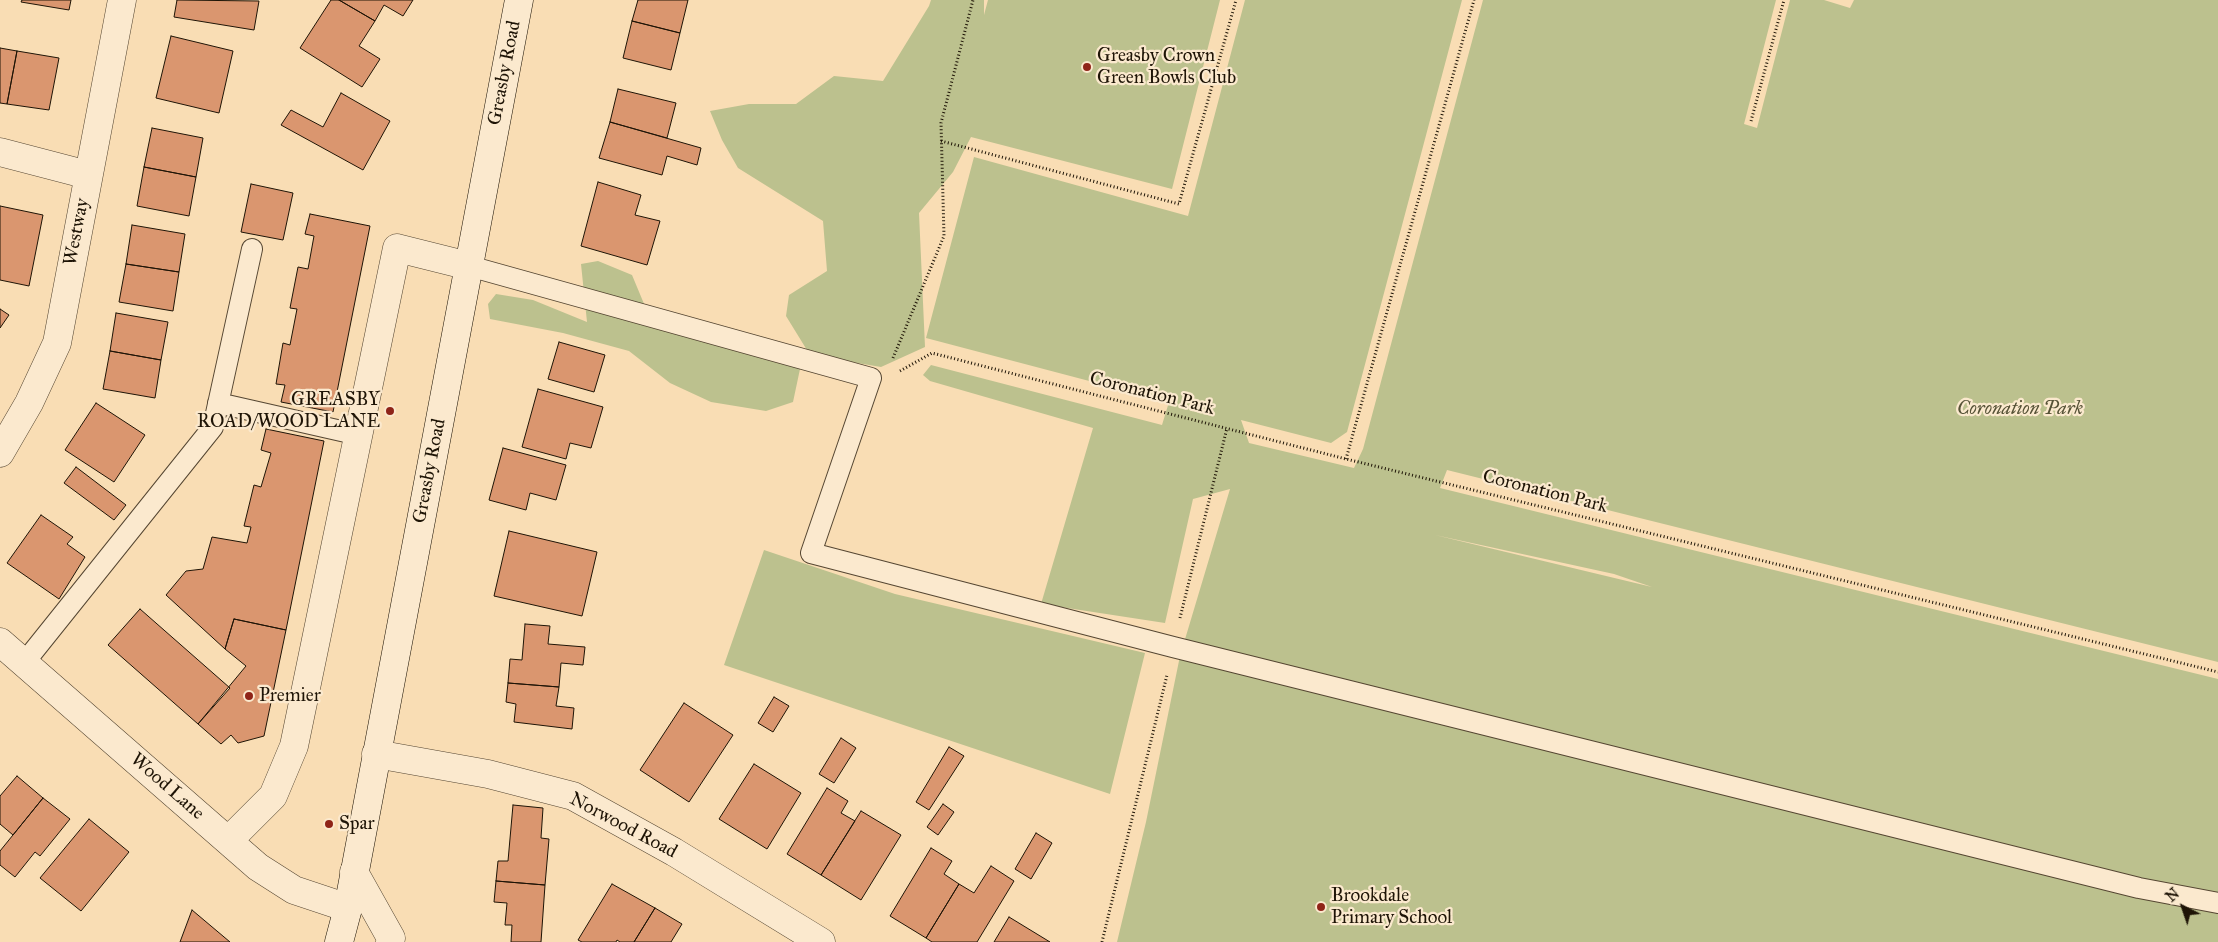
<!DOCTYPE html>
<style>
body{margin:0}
#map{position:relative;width:2218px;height:942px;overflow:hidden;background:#f9ddb4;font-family:"IM FELL Great Primer",serif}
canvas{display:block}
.north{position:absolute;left:2158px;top:882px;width:50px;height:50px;-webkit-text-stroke:4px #fbe9ce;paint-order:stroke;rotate:319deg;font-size:14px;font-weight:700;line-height:20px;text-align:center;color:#1e1406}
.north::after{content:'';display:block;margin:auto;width:18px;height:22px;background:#1e1406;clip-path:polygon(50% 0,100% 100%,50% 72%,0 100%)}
</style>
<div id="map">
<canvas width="2218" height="942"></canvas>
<div class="north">N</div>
</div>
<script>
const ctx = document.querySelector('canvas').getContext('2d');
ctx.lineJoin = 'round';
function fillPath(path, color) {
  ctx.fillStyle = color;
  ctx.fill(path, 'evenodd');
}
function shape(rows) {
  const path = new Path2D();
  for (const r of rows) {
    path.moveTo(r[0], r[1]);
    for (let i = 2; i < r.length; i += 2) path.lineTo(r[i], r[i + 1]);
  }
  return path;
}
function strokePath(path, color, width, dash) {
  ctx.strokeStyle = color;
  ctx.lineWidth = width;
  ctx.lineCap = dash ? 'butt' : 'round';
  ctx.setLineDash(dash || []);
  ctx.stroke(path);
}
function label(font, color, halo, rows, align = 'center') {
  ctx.font = font + ' "IM FELL Great Primer",serif';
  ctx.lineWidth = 4.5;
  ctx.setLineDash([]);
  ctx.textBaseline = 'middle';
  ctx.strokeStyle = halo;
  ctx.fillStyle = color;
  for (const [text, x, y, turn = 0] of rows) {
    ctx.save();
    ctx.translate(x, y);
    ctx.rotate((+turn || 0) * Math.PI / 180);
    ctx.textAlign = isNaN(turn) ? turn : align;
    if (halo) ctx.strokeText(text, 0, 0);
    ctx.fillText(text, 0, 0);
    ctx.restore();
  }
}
fillPath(shape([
 [931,0,984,0,984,15,988,0,1220,0,1172,189,971,137,953,172,919,213,925,347,881,367,810,355,786,316,789,295,827,271,823,221,738,168,722,140,710,111,749,104,796,104,834,76,883,81,929,6],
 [1245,0,1462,0,1347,432,1331,443,1241,420,1249,443,1354,468,1363,449,1483,0,1776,0,1744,124,1757,128,1790,0,1824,0,1850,8,1854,0,2218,0,2218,662,1447,470,1440,488,2218,679,2218,942,1117,942,1146,822,1180,656,1230,489,1193,499,1165,623,1041,604,1093,428,930,381,923,375,931,365,1162,425,1169,402,926,338,974,157,1188,216],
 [1435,535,1614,574,1652,587],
 [598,261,632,275,647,311,781,346,800,369,793,402,766,411,711,402,670,383,629,351,563,333,490,319,488,304,496,294,533,300,587,322,581,264],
 [764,550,895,594,1145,653,1110,794,724,665]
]), '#bcc18e');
const building = shape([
 [22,0,71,0,69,10,21,2,22,0],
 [177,0,259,1,254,30,174,17,177,0],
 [331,0,339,0,375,21,359,46,380,59,362,87,300,48,331,0],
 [339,0,413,0,403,16,384,5,375,21,339,0],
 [638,0,688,0,680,33,632,21,638,0],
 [632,21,680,33,671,70,623,58,632,21],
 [171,36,233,51,219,113,156,98,171,36],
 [0,48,17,51,7,104,0,103,0,48],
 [17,51,59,58,49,110,7,104,17,51],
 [618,89,676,103,667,138,610,122,618,89],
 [341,93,390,121,363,170,281,125,291,110,323,127,341,93],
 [610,122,701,148,697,165,667,156,662,175,599,158,610,122],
 [152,128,203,138,196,177,144,167,152,128],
 [144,167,196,177,189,216,137,206,144,167],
 [598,182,641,195,635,215,660,221,647,265,581,246,598,182],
 [251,184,293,193,283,240,241,232,251,184],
 [0,206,43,215,29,286,0,280,0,206],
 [310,214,370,226,333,412,281,402,285,385,276,384,283,343,290,345,297,309,290,308,298,267,308,269,314,236,305,234,310,214],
 [132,225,185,234,179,272,126,264,132,225],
 [126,264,179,272,173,311,119,302,126,264],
 [0,309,9,315,0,328,0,309],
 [116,313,168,322,161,360,110,351,116,313],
 [559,342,605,355,594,392,548,379,559,342],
 [110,351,161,360,155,398,103,389,110,351],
 [538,389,603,407,591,448,570,443,566,459,522,447,538,389],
 [96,403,145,435,114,482,65,450,96,403],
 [266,429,324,441,286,630,234,619,225,649,166,595,186,571,203,569,212,537,247,543,251,527,244,526,254,485,261,487,271,453,261,450,266,429],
 [503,448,566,465,556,500,530,493,526,510,489,500,503,448],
 [76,467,126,505,114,520,64,483,76,467],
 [41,515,73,537,67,544,85,557,59,599,7,563,41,515],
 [509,531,597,552,582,616,494,596,509,531],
 [140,609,230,688,198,724,108,645,140,609],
 [234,619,286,630,264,736,238,743,231,735,221,744,198,724,246,666,225,649,234,619],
 [525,624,550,626,548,644,585,647,583,665,561,663,559,687,508,683,510,659,522,660,525,624],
 [508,683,559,687,556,706,574,708,572,729,514,722,516,704,506,702,508,683],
 [774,697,789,706,773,732,758,723,774,697],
 [684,703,733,735,689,802,640,770,684,703],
 [841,738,856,748,834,783,819,774,841,738],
 [949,747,964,756,929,810,916,802,949,747],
 [754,764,801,793,767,849,719,819,754,764],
 [17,776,43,798,13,835,0,824,0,796,17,776],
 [827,788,848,801,841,813,855,821,821,875,787,854,827,788],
 [43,798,70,819,40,856,35,852,15,877,0,865,0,851,43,798],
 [943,804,954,812,938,835,927,827,943,804],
 [513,805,543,808,541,838,549,839,545,885,496,881,498,861,508,861,513,805],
 [861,811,901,835,861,900,821,875,861,811],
 [89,819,129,852,81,911,40,878,89,819],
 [1036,833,1052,843,1031,879,1015,869,1036,833],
 [931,848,952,861,944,874,959,884,926,938,890,916,931,848],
 [991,866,1014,881,977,942,932,942,926,938,959,884,974,893,991,866],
 [496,881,545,885,541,942,511,942,512,925,505,925,507,903,494,902,496,881],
 [612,884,655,908,634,942,620,942,617,940,616,942,582,942,578,940,612,884],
 [655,908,682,924,671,942,634,942,655,908],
 [192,910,230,942,180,942,192,910],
 [1009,917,1050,942,994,942,1009,917]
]);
fillPath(building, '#da966f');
strokePath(building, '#1e1406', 1);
const lane = shape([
 [469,266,871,378,811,553,1173,647,2139,888,2218,903],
 [218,403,359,435],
 [24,663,213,427,252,249]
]);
const street = shape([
 [0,152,88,175],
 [0,453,29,403,57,343,122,0],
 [0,642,258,867,294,890,348,908],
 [376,754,488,774,573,796,674,852,821,942],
 [229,840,273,796,294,746,397,248,469,266],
 [354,872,391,938,390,942]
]);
const secondary = shape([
 [339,942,348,908,519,0]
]);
strokePath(lane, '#554632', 22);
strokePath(street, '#554632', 29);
strokePath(secondary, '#1e1406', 29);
strokePath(shape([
 [1751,121,1784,0],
 [941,141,1179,204,1236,0],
 [893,358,944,236,941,123,973,0],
 [900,371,932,353,1346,459,2218,672],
 [1346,459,1474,0],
 [1180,618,1227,428],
 [1102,942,1167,675]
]), '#1e1406', 3, [1, 2.5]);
strokePath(lane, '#fbe9ce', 20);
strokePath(street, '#fbe9ce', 28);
strokePath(secondary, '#fbe9ce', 28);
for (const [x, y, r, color] of [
 [1087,67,5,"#8f2418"],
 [390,411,5,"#8f2418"],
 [249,696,5,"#8f2418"],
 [329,824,5,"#8f2418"],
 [1321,907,5,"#8f2418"]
]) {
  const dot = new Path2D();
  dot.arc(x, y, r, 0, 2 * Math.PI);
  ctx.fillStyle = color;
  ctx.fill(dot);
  strokePath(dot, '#fbe9ce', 2);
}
label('19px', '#1e1406', '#fbe9ce', [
 ["Greasby Crown",1097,56],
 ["Green Bowls Club",1097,78],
 ["GREASBY",380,400,"right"],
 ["ROAD/WOOD LANE",380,422,"right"],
 ["Premier",259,696],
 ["Spar",339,824],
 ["Brookdale",1331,896],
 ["Primary School",1331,918]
], 'left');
label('19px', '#1e1406', '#fbe9ce', [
 ["Greasby Road",505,73,-79],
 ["Westway",77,232,-79],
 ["Coronation Park",1152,394,14],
 ["Greasby Road",430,471,-79],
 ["Coronation Park",1545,492,14],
 ["Wood Lane",167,787,41],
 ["Norwood Road",623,826,28]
]);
label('italic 19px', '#555136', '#fbe9ce', [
 ["Coronation Park",2020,409]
]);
</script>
